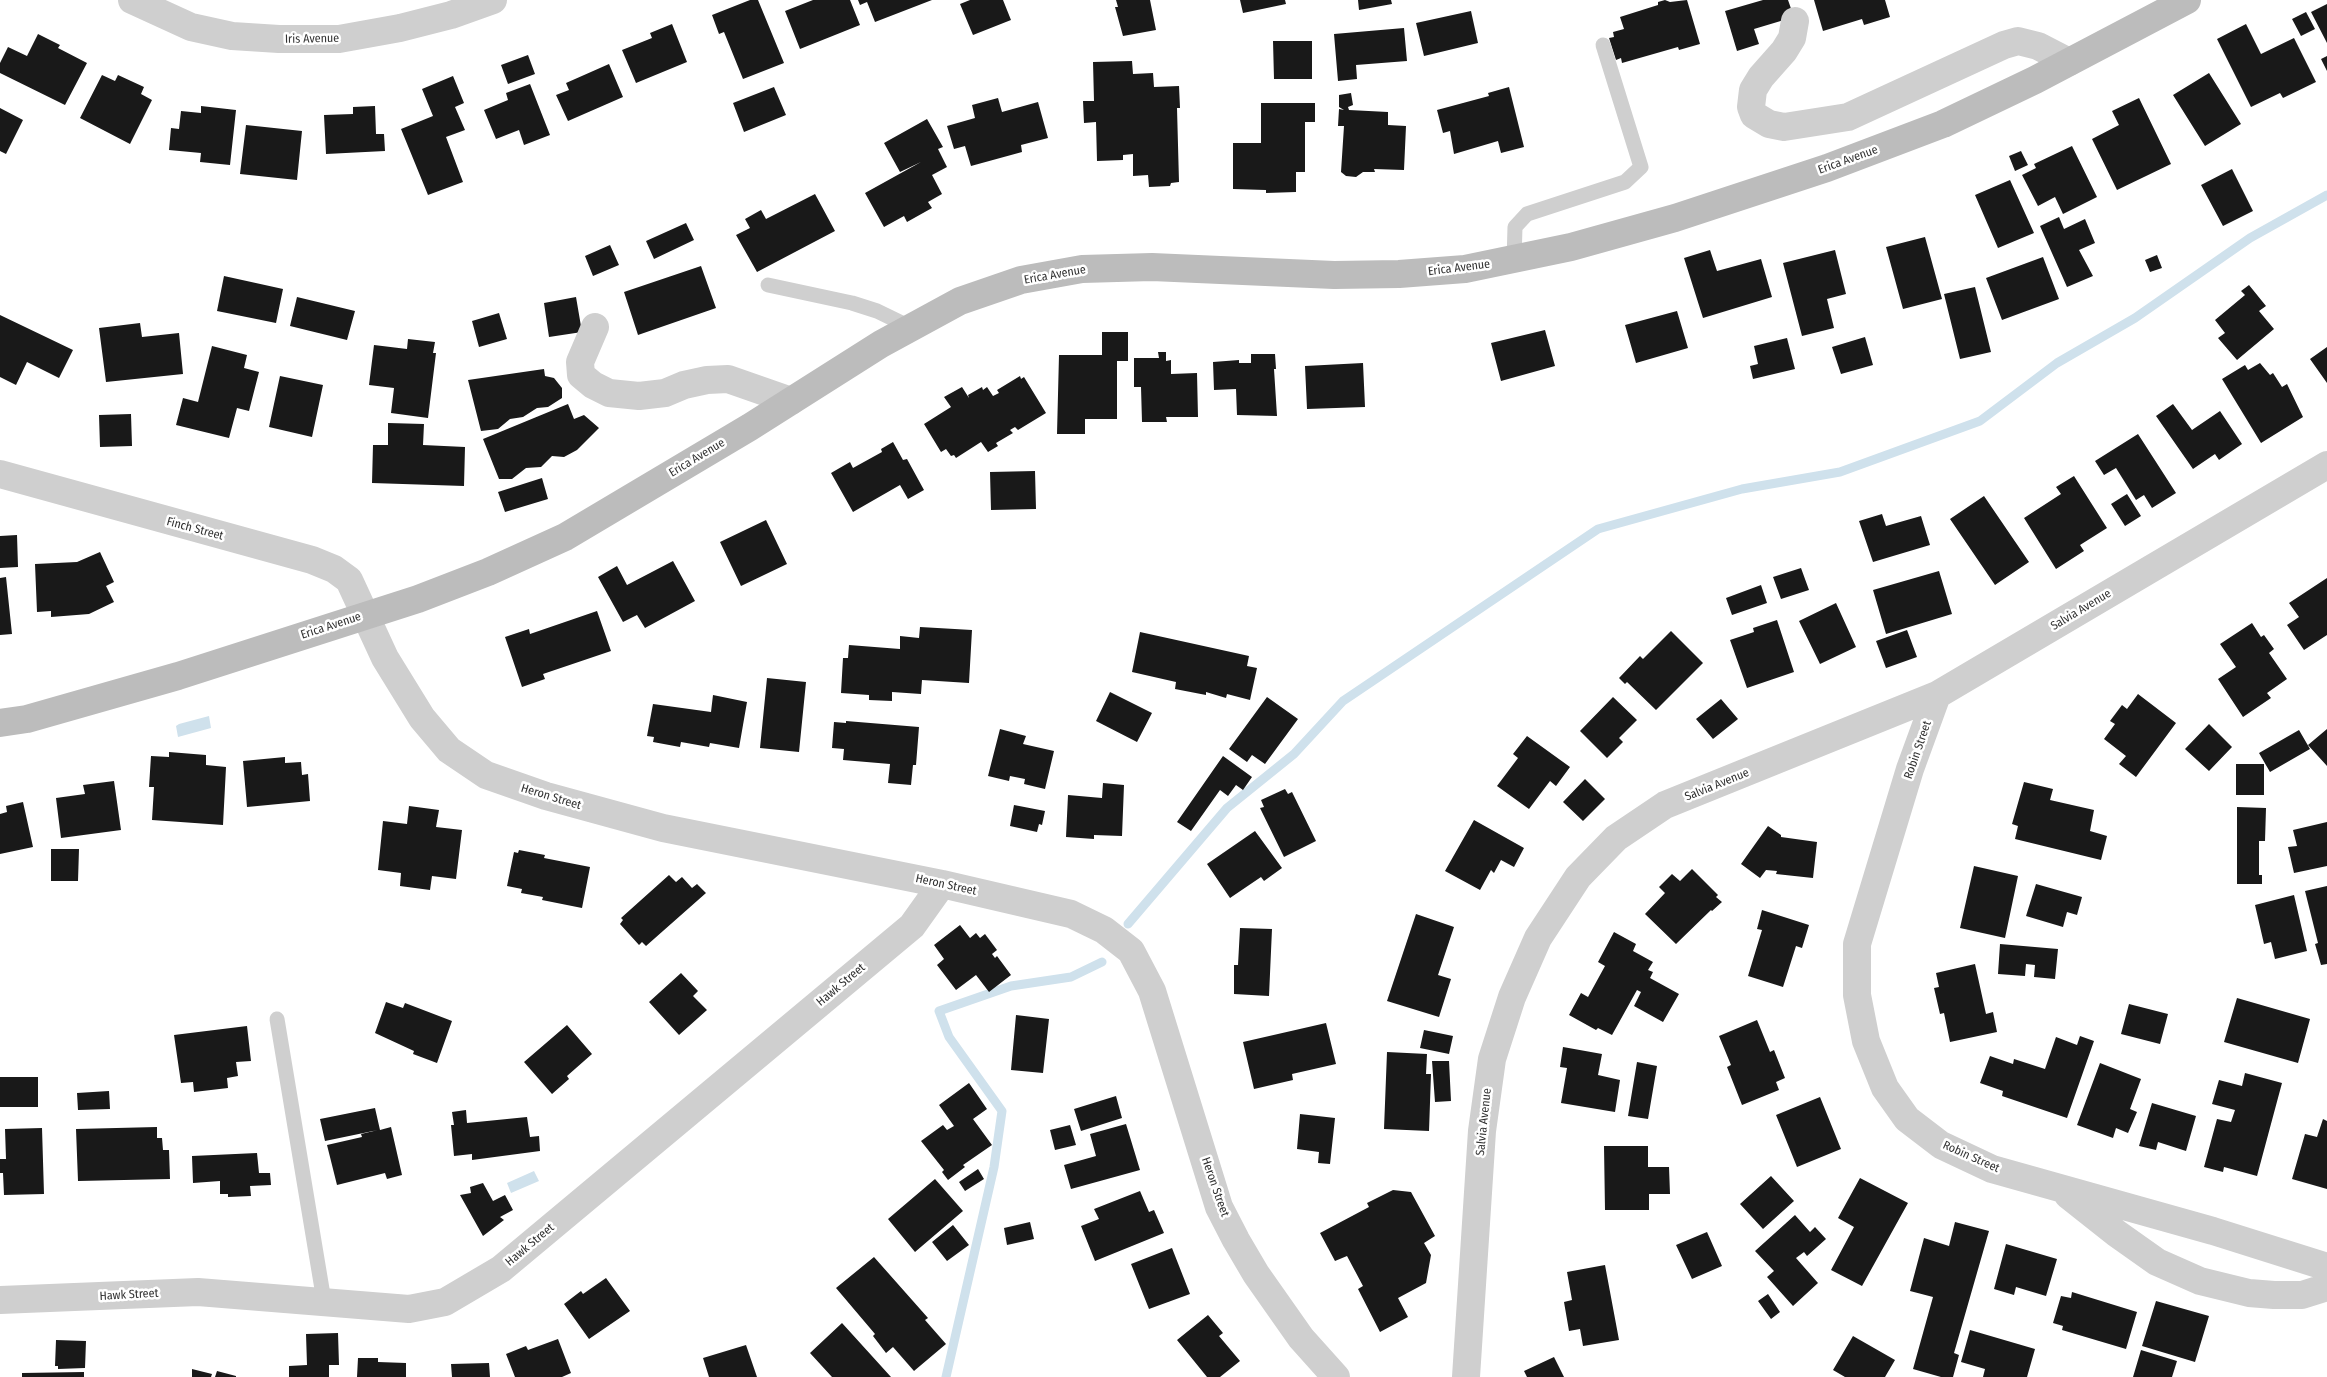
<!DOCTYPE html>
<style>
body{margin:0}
canvas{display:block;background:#fff}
</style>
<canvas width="2327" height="1377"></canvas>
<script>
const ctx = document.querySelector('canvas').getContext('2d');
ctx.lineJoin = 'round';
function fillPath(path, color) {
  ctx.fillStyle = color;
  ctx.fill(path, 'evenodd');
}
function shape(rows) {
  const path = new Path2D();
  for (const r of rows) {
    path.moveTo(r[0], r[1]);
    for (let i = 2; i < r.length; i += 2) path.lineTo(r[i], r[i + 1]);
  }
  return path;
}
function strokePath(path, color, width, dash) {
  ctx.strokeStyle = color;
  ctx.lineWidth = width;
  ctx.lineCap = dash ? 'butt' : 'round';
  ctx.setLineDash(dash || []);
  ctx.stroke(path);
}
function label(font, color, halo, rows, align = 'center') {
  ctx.font = font + ' "Fira Sans Condensed",sans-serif';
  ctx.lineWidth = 5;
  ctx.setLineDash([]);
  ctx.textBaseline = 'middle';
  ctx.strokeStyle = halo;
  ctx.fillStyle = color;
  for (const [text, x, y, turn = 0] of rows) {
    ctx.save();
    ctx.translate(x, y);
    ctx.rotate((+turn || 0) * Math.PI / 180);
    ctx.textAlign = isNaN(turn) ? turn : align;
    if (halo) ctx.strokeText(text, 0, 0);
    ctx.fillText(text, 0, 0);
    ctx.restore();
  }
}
fillPath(shape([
 [209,716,211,728,178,737,176,726,179,724],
 [534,1171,539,1181,511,1193,507,1183]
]), '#cfe1ec');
strokePath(shape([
 [1128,924,1227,808,1294,754,1343,701,1598,529,1742,489,1840,472,1980,421,2057,363,2135,318,2250,238,2327,195],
 [946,1377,994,1167,1002,1111,949,1037,939,1011,1011,986,1071,977,1102,962]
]), '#cfe1ec', 9);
fillPath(shape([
 [750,0,758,0,784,63,743,79,724,32,719,34,712,15],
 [813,0,850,0,860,25,800,49,785,11],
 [858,0,932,0,875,22,867,2,860,5],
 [970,0,1003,0,1011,20,973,35,960,4],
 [1116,0,1150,0,1156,30,1123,36,1115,7,1118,7],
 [1240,0,1285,0,1286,4,1243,13],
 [1358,0,1391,0,1392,4,1359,10],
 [1665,0,1670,2,1687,0,1700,44,1679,50,1678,47,1622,63,1621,58,1616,60,1609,38,1614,37,1613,32,1624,29,1620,17,1658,5,1658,2],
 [1763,0,1788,0,1794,17,1754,29,1759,44,1737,51,1725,11],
 [1814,0,1885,0,1890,17,1864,25,1862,19,1823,31],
 [2327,4,2327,43,2311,12],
 [1471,11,1478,43,1424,56,1416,23],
 [2306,12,2315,29,2301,36,2292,19],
 [672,24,687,62,636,83,622,50,652,38,650,33],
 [2246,24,2261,54,2294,38,2316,82,2283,98,2280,93,2251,107,2217,39],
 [1404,28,1407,61,1356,65,1357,79,1338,81,1334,34],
 [38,34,60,45,58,48,87,63,65,105,0,73,0,63,8,47,27,56],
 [1273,41,1312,41,1312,79,1274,79],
 [528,55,535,74,508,84,501,65],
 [2327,56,2327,71,2321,59],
 [1132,61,1133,74,1153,73,1154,87,1179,86,1180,108,1177,108,1179,182,1171,183,1170,186,1149,187,1148,175,1133,176,1133,154,1123,155,1123,160,1097,161,1096,122,1084,123,1083,101,1094,101,1093,62],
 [609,64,623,97,568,121,556,95,569,90,566,83],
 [2209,73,2241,124,2205,146,2173,95],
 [102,75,115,81,118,75,144,87,141,94,152,100,130,144,80,118],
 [453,76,464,103,455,107,465,130,446,137,463,182,428,195,401,129,433,116,422,89],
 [530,84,550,135,524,145,519,130,496,139,484,110,508,100,506,93],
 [774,87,786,115,744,132,733,103],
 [1509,87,1524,147,1501,153,1498,141,1454,154,1450,131,1443,133,1437,110,1489,96,1488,93],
 [1351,93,1353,105,1348,107,1349,110,1388,112,1388,125,1406,126,1404,170,1374,169,1375,172,1363,172,1356,177,1346,176,1341,172,1344,126,1338,126,1339,109,1344,110,1339,107,1339,95],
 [998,98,1002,112,1038,102,1048,138,1021,145,1022,152,971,166,965,146,954,149,947,126,975,118,972,105],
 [2139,98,2171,164,2117,190,2092,139,2119,125,2112,111],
 [1261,103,1315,103,1315,122,1305,122,1305,172,1296,172,1296,192,1266,193,1266,190,1233,189,1233,143,1261,143],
 [201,106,236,110,230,165,200,162,201,153,169,150,171,128,179,129,181,111,201,113],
 [375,106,376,134,384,134,385,151,326,154,324,115,353,114,353,107],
 [0,108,23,120,6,154,0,151],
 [927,119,943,147,938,149,947,167,932,175,942,194,928,202,932,208,907,222,904,216,884,227,865,193,921,162,900,172,884,143],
 [246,125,302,131,297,180,240,174],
 [2072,146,2097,197,2063,214,2055,197,2038,206,2022,175,2036,168,2034,164],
 [2021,151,2028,165,2015,171,2009,156],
 [2232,169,2253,211,2223,226,2201,185],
 [2010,180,2034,233,1998,248,1975,195],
 [815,194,835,231,757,272,736,235,750,228,745,219,761,210,766,219],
 [2059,217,2064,229,2085,219,2095,243,2079,250,2093,276,2067,287,2040,226],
 [686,223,694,240,654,259,646,241],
 [1925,237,1942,299,1903,309,1886,247],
 [610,245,619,265,593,276,585,256],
 [1710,250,1717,271,1761,259,1772,297,1703,318,1684,258],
 [1835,250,1846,294,1827,299,1834,328,1802,336,1783,263],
 [2157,255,2162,268,2150,272,2145,260],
 [2043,257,2059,299,2002,320,1986,278],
 [701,266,716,308,638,335,624,292],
 [224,276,283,289,276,323,217,311],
 [2249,285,2266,306,2259,311,2274,329,2237,360,2218,338,2225,333,2215,320,2245,295,2241,291],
 [1975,287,1991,352,1960,359,1944,294],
 [297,297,355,311,347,340,290,326],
 [576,297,582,332,549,337,544,303],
 [1677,311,1688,348,1636,363,1625,325],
 [499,313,507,339,479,347,472,321],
 [0,315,73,350,59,378,27,362,16,385,0,377],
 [140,323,142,337,179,333,183,374,106,382,99,328],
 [1545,330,1555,366,1501,381,1491,343],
 [1102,332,1128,332,1128,361,1117,361,1117,419,1085,419,1085,434,1057,434,1059,355,1102,355],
 [1865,337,1873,365,1841,374,1832,347],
 [1787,338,1795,369,1753,379,1750,366,1758,364,1754,346],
 [408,339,435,342,433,353,436,353,428,418,391,413,394,388,369,385,374,345,407,349],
 [212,346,247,355,244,368,259,372,249,411,237,408,229,438,176,425,183,398,198,402],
 [2327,347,2327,383,2310,359],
 [1158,352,1166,352,1166,361,1171,360,1171,374,1197,373,1198,417,1166,417,1167,422,1142,422,1141,387,1134,387,1134,358,1159,358],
 [1251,354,1275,354,1276,369,1274,369,1277,416,1237,415,1236,389,1214,390,1213,362,1239,360,1239,363,1251,363],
 [1363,363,1365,407,1307,409,1305,366],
 [2260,363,2270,375,2273,373,2282,387,2287,384,2303,417,2261,443,2222,379,2245,365,2248,370],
 [544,369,545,376,554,378,562,388,562,398,548,407,537,408,523,417,510,419,498,429,481,431,468,380],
 [280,376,323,385,312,437,269,427],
 [1020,376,1021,379,1024,377,1046,413,1018,430,1015,427,1010,430,1013,433,996,443,998,446,988,452,981,442,956,458,954,455,951,456,946,449,941,452,924,424,951,407,944,397,962,387,969,398,968,395,982,387,983,390,987,387,993,396,999,393,997,390],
 [568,404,574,419,584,415,599,428,577,450,564,457,552,456,541,467,526,468,512,479,499,479,483,439],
 [2173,404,2192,430,2220,411,2242,444,2219,460,2215,454,2193,469,2156,416],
 [131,414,132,446,100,447,99,415],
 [388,423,424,424,423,445,465,447,464,486,372,483,373,445,388,445],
 [2138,434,2176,493,2152,508,2144,495,2136,500,2116,468,2104,475,2095,461],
 [893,442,903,460,907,459,924,490,908,499,900,485,853,512,831,473,850,462,853,468,882,452,881,449],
 [1035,471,1036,509,991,510,990,472],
 [2074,476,2107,528,2080,545,2084,551,2056,569,2024,518,2061,494,2056,487],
 [542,478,548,499,505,512,498,492],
 [2127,494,2141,516,2125,526,2111,504],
 [1984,496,2029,562,1995,585,1950,519],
 [1882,514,1886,526,1921,516,1930,545,1873,562,1859,521],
 [766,520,787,564,741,586,720,542],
 [17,535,18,567,0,568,0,536],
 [100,552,114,582,106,586,114,602,89,614,51,617,51,611,37,612,35,564,77,562],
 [673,561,695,601,645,628,637,615,623,622,598,577,617,566,627,585],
 [1801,568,1809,590,1781,599,1773,577],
 [1939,571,1952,614,1886,634,1873,590],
 [6,577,12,634,0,635,0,578],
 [2327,578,2327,635,2304,650,2287,625,2299,617,2289,603],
 [1761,585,1767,603,1732,615,1726,598],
 [1836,603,1856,647,1820,664,1799,621],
 [597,611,611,651,543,674,545,679,522,687,505,637,529,629,530,634],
 [1777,620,1794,672,1747,688,1730,640,1754,632,1753,628],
 [2252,623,2261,637,2264,635,2274,649,2269,653,2287,679,2267,693,2271,698,2243,717,2218,679,2236,667,2220,644],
 [920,627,972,630,969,683,922,680,921,694,892,692,892,701,869,700,869,695,841,693,843,658,848,658,849,645,900,649,900,636,919,638],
 [1907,630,1917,657,1886,668,1876,641],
 [1671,631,1703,663,1656,710,1627,682,1625,684,1619,678,1640,656,1643,659],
 [1140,632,1249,656,1247,666,1257,668,1250,700,1227,694,1226,698,1206,692,1206,695,1175,689,1176,682,1132,672],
 [767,678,806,682,799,752,760,748],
 [1110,692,1152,713,1137,742,1096,721],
 [2138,694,2176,723,2136,777,2119,764,2126,756,2104,739,2115,724,2110,721,2122,705,2127,709],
 [713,695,747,702,739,748,710,743,709,747,681,742,680,747,653,742,654,737,647,736,653,704,711,712],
 [1267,697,1298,719,1265,764,1252,755,1247,762,1229,749],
 [1613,697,1637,720,1619,738,1623,742,1607,758,1580,731],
 [1721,699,1738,719,1713,739,1696,719],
 [846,721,919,727,916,765,913,765,911,785,888,783,890,764,843,760,844,749,832,748,834,722,846,723],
 [2209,724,2232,747,2209,771,2185,749],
 [1000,729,1026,736,1023,744,1054,751,1045,789,1024,784,1025,779,1010,776,1009,781,988,776],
 [2327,729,2327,766,2308,745],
 [2299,730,2310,749,2270,772,2259,753],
 [1527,736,1570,767,1556,786,1550,781,1529,809,1497,786,1518,758,1513,754],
 [169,752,206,755,206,765,226,767,223,825,152,820,154,787,149,787,151,756,169,757],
 [1223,756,1252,777,1243,790,1236,785,1228,796,1220,790,1191,831,1177,822],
 [285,757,285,763,301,762,302,775,308,774,310,801,247,807,243,761],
 [2236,764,2264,764,2264,795,2236,795],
 [1585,779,1605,799,1583,821,1563,802],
 [114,781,121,830,61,838,56,798,85,794,83,785],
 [2024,782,2053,789,2050,800,2094,810,2090,831,2107,836,2101,860,2015,839,2018,826,2012,824],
 [1103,783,1124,785,1122,836,1094,835,1094,839,1066,837,1068,795,1102,798],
 [1285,789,1288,794,1292,792,1316,841,1284,857,1260,808,1264,807,1261,800],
 [23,802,33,847,0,854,0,814,7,812,6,806],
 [1014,805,1045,811,1042,825,1039,824,1037,832,1010,826],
 [409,806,439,810,436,827,462,830,456,879,432,876,430,890,400,886,401,873,378,870,383,821,407,824],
 [2237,807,2266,808,2265,841,2259,841,2259,875,2262,875,2262,884,2237,884],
 [1474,820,1524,848,1514,867,1501,860,1494,873,1491,870,1480,890,1445,871],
 [2327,822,2327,866,2294,873,2288,847,2297,846,2293,830],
 [1768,826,1781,835,1781,837,1817,842,1813,878,1776,874,1777,871,1766,870,1760,878,1741,864],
 [1255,831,1282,868,1264,881,1261,877,1230,898,1207,864],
 [51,849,79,849,78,881,51,881],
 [519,850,545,855,544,858,590,867,582,908,542,900,543,897,521,893,522,889,507,886,514,852,518,853],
 [1974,866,2018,876,2005,938,1960,928],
 [1692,869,1718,895,1716,897,1722,902,1712,911,1711,910,1676,944,1645,914,1665,893,1659,887,1672,874,1680,881],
 [669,875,676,882,682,877,692,888,697,884,706,893,646,946,642,942,639,945,620,924,623,920,621,918],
 [2036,884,2082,897,2077,915,2067,912,2063,927,2026,916],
 [2327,886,2327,964,2321,965,2315,944,2318,943,2305,891],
 [2294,895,2307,951,2275,959,2271,942,2264,944,2255,905],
 [1762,910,1809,925,1802,948,1796,946,1783,987,1748,976,1762,930,1757,929],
 [1416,914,1454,927,1438,975,1451,979,1439,1017,1387,1001],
 [960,925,970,938,976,933,980,938,985,934,997,950,992,954,995,958,997,956,1011,975,989,992,976,975,956,990,937,965,944,959,934,945],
 [1240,928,1272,929,1269,996,1234,994,1234,965,1238,965],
 [1614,932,1636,944,1633,951,1653,962,1648,970,1653,972,1650,978,1679,994,1663,1022,1634,1006,1641,992,1637,990,1612,1035,1598,1028,1596,1030,1569,1015,1581,993,1588,997,1605,966,1598,962],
 [2000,944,2058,949,2055,979,2034,977,2035,965,2026,964,2025,976,1998,974],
 [1975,964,1986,1014,1993,1012,1997,1032,1950,1042,1944,1013,1940,1014,1934,988,1939,987,1936,973],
 [681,973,698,991,693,996,707,1010,679,1035,649,1002],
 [2237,998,2310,1019,2298,1063,2224,1042],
 [386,1002,403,1008,405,1003,452,1021,437,1063,413,1054,414,1051,375,1033],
 [2129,1004,2168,1014,2160,1044,2121,1034],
 [1016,1015,1049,1019,1043,1073,1011,1070],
 [1757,1020,1770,1052,1774,1050,1785,1078,1776,1082,1779,1090,1742,1105,1727,1067,1731,1065,1719,1036],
 [1326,1023,1336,1064,1292,1074,1293,1080,1254,1089,1243,1042],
 [567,1025,592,1054,567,1076,569,1079,552,1094,524,1062],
 [247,1026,251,1061,236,1062,238,1076,227,1078,228,1088,194,1092,193,1082,181,1083,174,1035],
 [1424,1030,1453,1036,1449,1054,1420,1048],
 [2080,1036,2094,1041,2067,1118,2002,1096,2003,1091,1980,1083,1990,1056,2013,1064,2014,1059,2045,1069,2056,1037,2077,1045],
 [1563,1047,1602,1054,1598,1075,1620,1080,1615,1112,1561,1103,1567,1068,1560,1067],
 [1387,1052,1427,1054,1426,1074,1431,1074,1429,1131,1384,1129],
 [1432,1061,1449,1061,1451,1101,1435,1102],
 [1637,1062,1657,1066,1648,1119,1628,1116],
 [2100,1063,2141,1079,2130,1109,2137,1112,2128,1133,2116,1128,2113,1138,2077,1125],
 [2245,1073,2282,1083,2257,1176,2224,1167,2223,1172,2204,1167,2217,1119,2231,1122,2235,1110,2212,1104,2219,1080,2242,1086],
 [0,1077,38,1077,38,1107,0,1107],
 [969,1083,987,1109,973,1119,992,1145,963,1165,965,1167,948,1180,942,1172,944,1170,921,1141,943,1125,947,1130,954,1126,939,1105],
 [109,1091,110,1109,78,1110,77,1093],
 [1116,1096,1122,1118,1081,1131,1074,1109],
 [1820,1097,1841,1149,1797,1167,1776,1115],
 [2152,1103,2196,1116,2186,1151,2158,1142,2156,1150,2139,1146],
 [375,1108,380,1130,391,1127,402,1175,387,1179,385,1173,337,1185,327,1145,362,1137,361,1134,378,1130,325,1141,320,1119],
 [466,1110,467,1123,527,1117,530,1137,539,1136,540,1151,472,1160,472,1154,454,1156,451,1125,454,1125,452,1112],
 [1300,1114,1335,1118,1330,1164,1318,1163,1319,1152,1297,1149],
 [2323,1119,2327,1121,2327,1189,2292,1179,2305,1134,2317,1137],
 [1126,1124,1140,1170,1071,1189,1064,1165,1096,1156,1090,1134],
 [1070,1125,1076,1145,1055,1150,1050,1130],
 [157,1127,157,1138,162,1138,163,1150,169,1150,170,1179,78,1181,76,1129],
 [42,1128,44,1194,4,1195,3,1173,0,1173,0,1159,6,1159,5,1129],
 [1604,1146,1648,1146,1648,1167,1669,1167,1670,1194,1649,1194,1649,1210,1605,1210],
 [257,1153,259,1173,270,1173,271,1185,250,1186,251,1196,228,1197,228,1194,220,1194,220,1181,193,1183,192,1156],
 [978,1169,984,1179,965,1191,959,1182],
 [1771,1176,1794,1201,1763,1229,1740,1204],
 [1860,1178,1908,1203,1862,1286,1831,1270,1854,1227,1838,1218],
 [935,1179,963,1211,915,1252,888,1219],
 [483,1183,493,1201,505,1195,513,1210,500,1217,504,1220,483,1236,460,1195,471,1193,470,1187],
 [1393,1190,1411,1192,1435,1236,1424,1243,1431,1255,1426,1283,1398,1298,1408,1317,1380,1332,1358,1289,1363,1286,1347,1256,1335,1261,1320,1233,1369,1207,1367,1203],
 [1140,1191,1149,1212,1154,1210,1164,1233,1095,1261,1081,1226,1099,1219,1094,1209],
 [1795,1215,1810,1232,1815,1227,1826,1239,1807,1256,1804,1252,1796,1258,1818,1283,1793,1306,1767,1277,1774,1271,1755,1251],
 [1030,1222,1034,1239,1007,1245,1004,1228],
 [1955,1222,1989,1231,1954,1353,1959,1355,1953,1377,1941,1377,1913,1369,1933,1297,1910,1291,1924,1238,1949,1246],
 [953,1225,969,1245,947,1261,932,1242],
 [1707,1232,1722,1266,1692,1279,1676,1245],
 [2006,1244,2057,1259,2046,1296,2016,1287,2014,1295,1994,1289],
 [1172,1248,1190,1294,1149,1309,1131,1264],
 [874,1257,928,1318,925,1320,946,1344,914,1371,893,1347,886,1353,873,1336,875,1334,836,1288],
 [1605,1265,1619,1340,1583,1346,1580,1329,1569,1331,1564,1302,1572,1300,1567,1272],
 [606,1278,630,1311,589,1339,564,1304,581,1291,583,1294],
 [2072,1292,2137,1312,2126,1349,2062,1330,2063,1326,2053,1323,2061,1296,2071,1298],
 [1768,1294,1780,1312,1771,1319,1758,1301],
 [2156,1301,2209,1316,2195,1362,2142,1346],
 [1208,1315,1223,1333,1219,1336,1240,1361,1220,1377,1207,1377,1177,1340],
 [842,1323,891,1377,832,1377,810,1353],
 [1970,1330,2035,1349,2027,1377,1983,1377,1985,1369,1961,1362],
 [338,1333,339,1365,329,1365,329,1377,289,1377,289,1366,307,1365,306,1334],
 [1853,1336,1895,1360,1885,1377,1845,1377,1833,1370],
 [558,1339,571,1373,562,1377,515,1377,506,1354,526,1346,528,1350],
 [56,1340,86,1341,85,1368,58,1369,58,1366,55,1366],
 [746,1345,757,1377,709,1377,703,1358],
 [2141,1350,2177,1361,2172,1377,2133,1377],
 [1554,1357,1564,1377,1527,1377,1524,1371],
 [358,1358,378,1358,378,1362,406,1363,406,1377,357,1377],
 [489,1363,490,1377,452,1377,451,1364],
 [192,1369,212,1374,211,1377,192,1377],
 [217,1371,236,1376,236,1377,215,1377],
 [84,1372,84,1377,22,1377,22,1373]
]), '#191919');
strokePath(shape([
 [1514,261,1515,227,1527,214,1625,182,1641,167,1603,45],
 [768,285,852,303,877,311,912,328],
 [277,1019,324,1301]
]), '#cfcfcf', 15);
strokePath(shape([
 [132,0,191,27,232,36,279,39,339,39,400,28,451,15,493,0],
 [1795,21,1792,38,1784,51,1761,77,1753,90,1751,107,1754,115,1769,124,1784,127,1848,117,2004,45,2018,41,2038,46,2069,62],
 [595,327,580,362,581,375,593,385,609,393,639,396,665,393,684,385,707,380,728,379,791,401],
 [0,474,312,560,334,569,349,580,385,658,422,718,449,750,486,775,546,796,663,828,942,884,1071,914,1104,930,1131,951,1152,991,1219,1207,1236,1240,1256,1274,1301,1338,1336,1377],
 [1937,695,1910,769,1857,944,1857,995,1866,1041,1885,1088,1907,1119,1941,1145,1992,1169,2213,1231,2327,1267],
 [2068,1195,2116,1233,2157,1262,2200,1281,2249,1293,2274,1295,2302,1295,2327,1287],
 [0,1300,198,1292,409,1309,445,1302,501,1269,912,926,942,884],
 [1466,1377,1482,1131,1492,1059,1512,997,1538,938,1578,877,1616,838,1665,805,1937,695,2327,465]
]), '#cfcfcf', 28);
strokePath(shape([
 [0,723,27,719,178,676,418,599,488,572,565,537,750,427,881,344,960,301,1021,280,1082,269,1152,267,1334,275,1399,274,1465,269,1571,247,1675,218,1827,168,1943,124,2035,80,2187,0]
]), '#bcbcbc', 28);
label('12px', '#323232', '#fff', [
 ["Iris Avenue",312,39,-1],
 ["Erica Avenue",1848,160,-20],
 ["Erica Avenue",1459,268,-7],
 ["Erica Avenue",1055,275,-10],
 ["Erica Avenue",697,458,-31],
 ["Finch Street",195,529,15],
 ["Salvia Avenue",2081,610,-31],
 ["Erica Avenue",331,626,-18],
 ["Robin Street",1918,750,-71],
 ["Salvia Avenue",1717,785,-22],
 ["Heron Street",551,797,17],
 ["Heron Street",946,885,12],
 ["Hawk Street",841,985,-40],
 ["Salvia Avenue",1484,1122,-84],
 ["Robin Street",1971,1157,24],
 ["Heron Street",1215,1187,71],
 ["Hawk Street",530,1245,-40],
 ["Hawk Street",129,1295,-3]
]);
</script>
